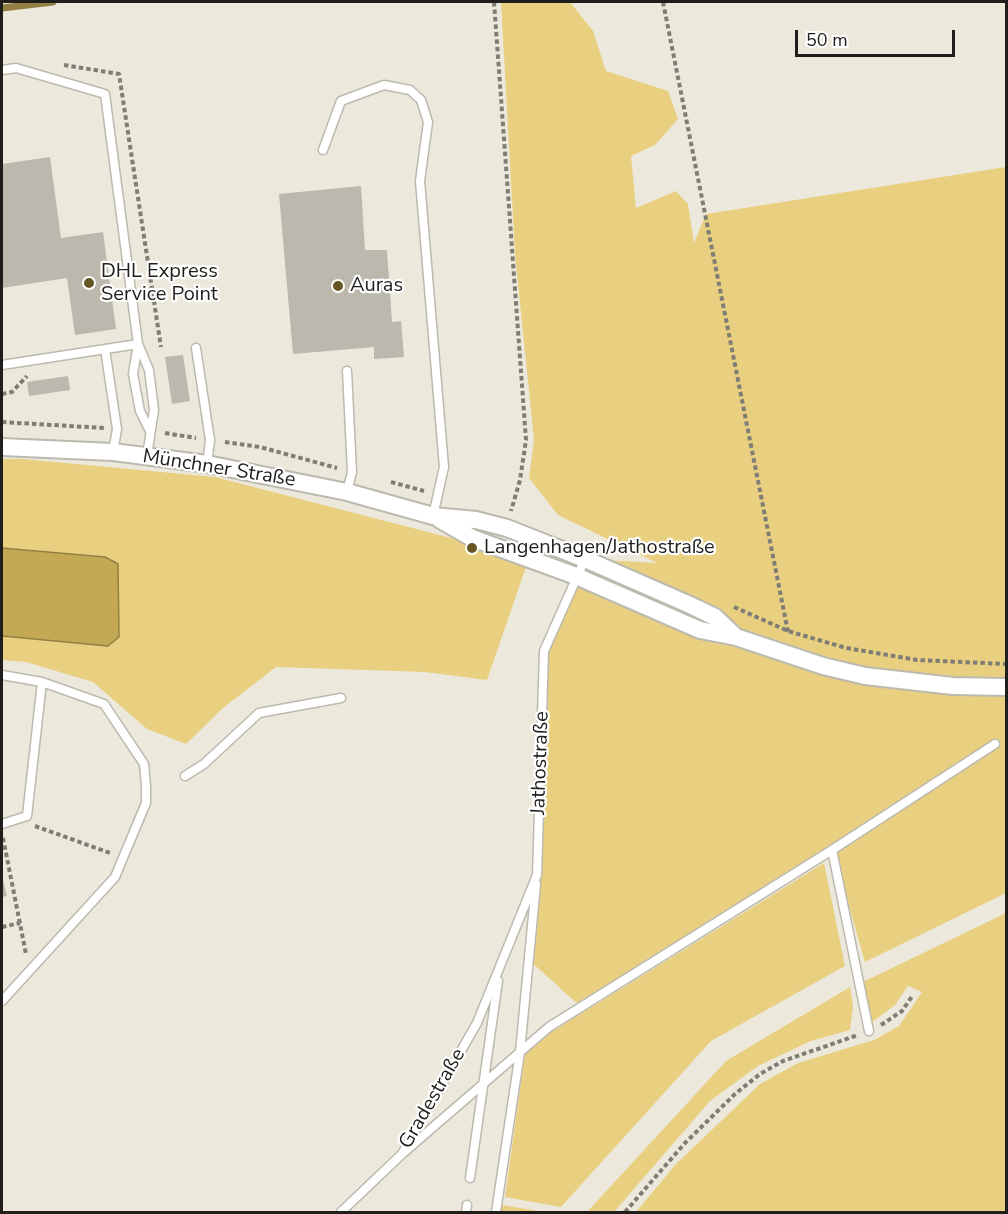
<!DOCTYPE html>
<meta charset="utf-8">
<style>
body{margin:0}
#map{position:relative;width:1008px;height:1214px;overflow:hidden;background:#ece8dc;font-family:"Nunito Sans",sans-serif}
canvas{display:block}
.frame{position:absolute;inset:0;border:3px solid #1f1e1a;pointer-events:none}
.scale{position:absolute;left:795px;top:30px;width:160px;height:27px;box-sizing:border-box;border:3px solid #1f1e1a;border-top:0;padding-left:8px;font-size:18px;line-height:21px;white-space:nowrap;color:#1f1e1a;-webkit-text-stroke:4px #fff;paint-order:stroke}
</style>
<div id="map">
<canvas width="1008" height="1214"></canvas>
<div class="frame"></div>
<div class="scale">50 m</div>
</div>
<script>
const ctx = document.querySelector('canvas').getContext('2d');
ctx.lineJoin = 'round';
function fillPath(path, color) {
  ctx.fillStyle = color;
  ctx.fill(path, 'evenodd');
}
function shape(rows) {
  const path = new Path2D();
  for (const r of rows) {
    path.moveTo(r[0], r[1]);
    for (let i = 2; i < r.length; i += 2) path.lineTo(r[i], r[i + 1]);
  }
  return path;
}
function strokePath(path, color, width, dash) {
  ctx.strokeStyle = color;
  ctx.lineWidth = width;
  ctx.lineCap = dash ? 'butt' : 'round';
  ctx.setLineDash(dash || []);
  ctx.stroke(path);
}
function label(font, color, halo, rows, align = 'center') {
  ctx.font = font + ' "Nunito Sans",sans-serif';
  ctx.lineWidth = 4.5;
  ctx.setLineDash([]);
  ctx.textBaseline = 'middle';
  ctx.strokeStyle = halo;
  ctx.fillStyle = color;
  for (const [text, x, y, turn = 0] of rows) {
    ctx.save();
    ctx.translate(x, y);
    ctx.rotate((+turn || 0) * Math.PI / 180);
    ctx.textAlign = isNaN(turn) ? turn : align;
    if (halo) ctx.strokeText(text, 0, 0);
    ctx.fillText(text, 0, 0);
    ctx.restore();
  }
}
fillPath(shape([
 [501,2,570,2,593,31,606,71,668,91,678,119,655,145,631,156,636,208,676,191,688,204,694,243,706,214,1006,167,1006,893,865,962,833,850,581,1007,529,960,537,875,544,651,585,559,657,563,558,515,529,478,534,440,515,254],
 [2,459,23,459,215,477,459,540,526,567,487,680,425,672,276,667,223,708,186,744,147,729,93,682,26,662,2,660,2,636,107,646,119,637,118,564,105,557,2,548],
 [824,863,845,966,711,1041,561,1207,505,1197,525,1054,553,1031],
 [1006,913,1006,1212,636,1212,676,1164,760,1084,798,1063,874,1040,899,1026,922,992,908,986,895,1005,871,1023,863,982],
 [850,987,853,1006,850,1030,811,1041,758,1066,710,1101,614,1212,587,1212,726,1061],
 [502,1205,544,1212,500,1212]
]), '#e9d080');
const water = shape([
 [2,548,105,557,118,564,119,637,108,646,2,636,2,548]
]);
fillPath(water, '#c3a954');
strokePath(water, '#927f43', 1.5);
strokePath(shape([
 [2,8,53,2]
]), '#927f43', 7);
fillPath(shape([
 [50,157,61,238,103,232,116,329,75,335,67,278,2,288,2,164],
 [361,186,365,250,387,250,392,322,401,321,404,357,374,359,374,347,293,354,279,194],
 [183,355,190,401,172,404,165,357],
 [68,376,70,390,29,396,27,382],
 [2,876,7,896,2,897]
]), '#bbb8ad');
const service = shape([
 [2,70,16,68,105,94,138,344,133,374,140,411,150,431],
 [323,150,341,101,384,85,410,90,421,100,428,122,420,181,444,467,433,516],
 [138,344,149,370,154,410,147,456],
 [196,348,210,440,207,464],
 [105,349,117,429,113,452],
 [2,365,138,344],
 [347,492,352,472,347,371],
 [2,675,42,682,104,704,144,764,146,786,146,803,115,877,2,1001],
 [185,776,204,764,259,713,341,698],
 [2,824,27,816,42,682],
 [832,850,869,1031],
 [402,1154,549,1027,832,850,995,744],
 [470,1178,498,981],
 [341,1212,402,1154,477,1023,537,875,544,651,585,559],
 [466,1212,467,1205],
 [496,1212,520,1052,536,884]
]);
const minor = shape([
 [2,447,113,452,207,464,347,492,433,516,476,520,507,528,585,559,690,605,715,617,736,637],
 [439,519,472,538,576,576,700,630,736,637,823,666,865,676,953,686,1006,687]
]);
strokePath(service, '#bcb9ae', 11);
strokePath(minor, '#bcb9ae', 20);
strokePath(shape([
 [494,2,526,440,520,480,511,511],
 [663,2,788,632],
 [64,65,119,74,161,347],
 [2,394,12,392,27,376],
 [2,422,104,428],
 [165,433,196,438],
 [225,442,260,447,337,468],
 [391,482,424,491],
 [734,607,788,631,846,648,917,660,1006,664],
 [35,826,110,853],
 [3,838,26,954],
 [2,927,20,923],
 [881,1025,902,1011,913,995],
 [625,1212,685,1143,735,1094,760,1074,783,1061,858,1035]
]), '#807d75', 4, [4.5, 3]);
strokePath(service, '#fff', 8);
strokePath(minor, '#fff', 16);
for (const [x, y, r, color] of [
 [89,283,6,"#665624"],
 [338,286,6,"#665624"],
 [472,548,6,"#665624"]
]) {
  const dot = new Path2D();
  dot.arc(x, y, r, 0, 2 * Math.PI);
  ctx.fillStyle = color;
  ctx.fill(dot);
  strokePath(dot, '#fff', 2);
}
label('20px', '#1f1e1a', '#fff', [
 ["DHL Express",101,272],
 ["Service Point",101,295],
 ["Auras",350,286],
 ["Langenhagen/Jathostraße",484,548]
], 'left');
label('20px', '#1f1e1a', '#fff', [
 ["Münchner Straße",219,469,9],
 ["Jathostraße",541,763,-88],
 ["Gradestraße",433,1099,-60]
]);
</script>
